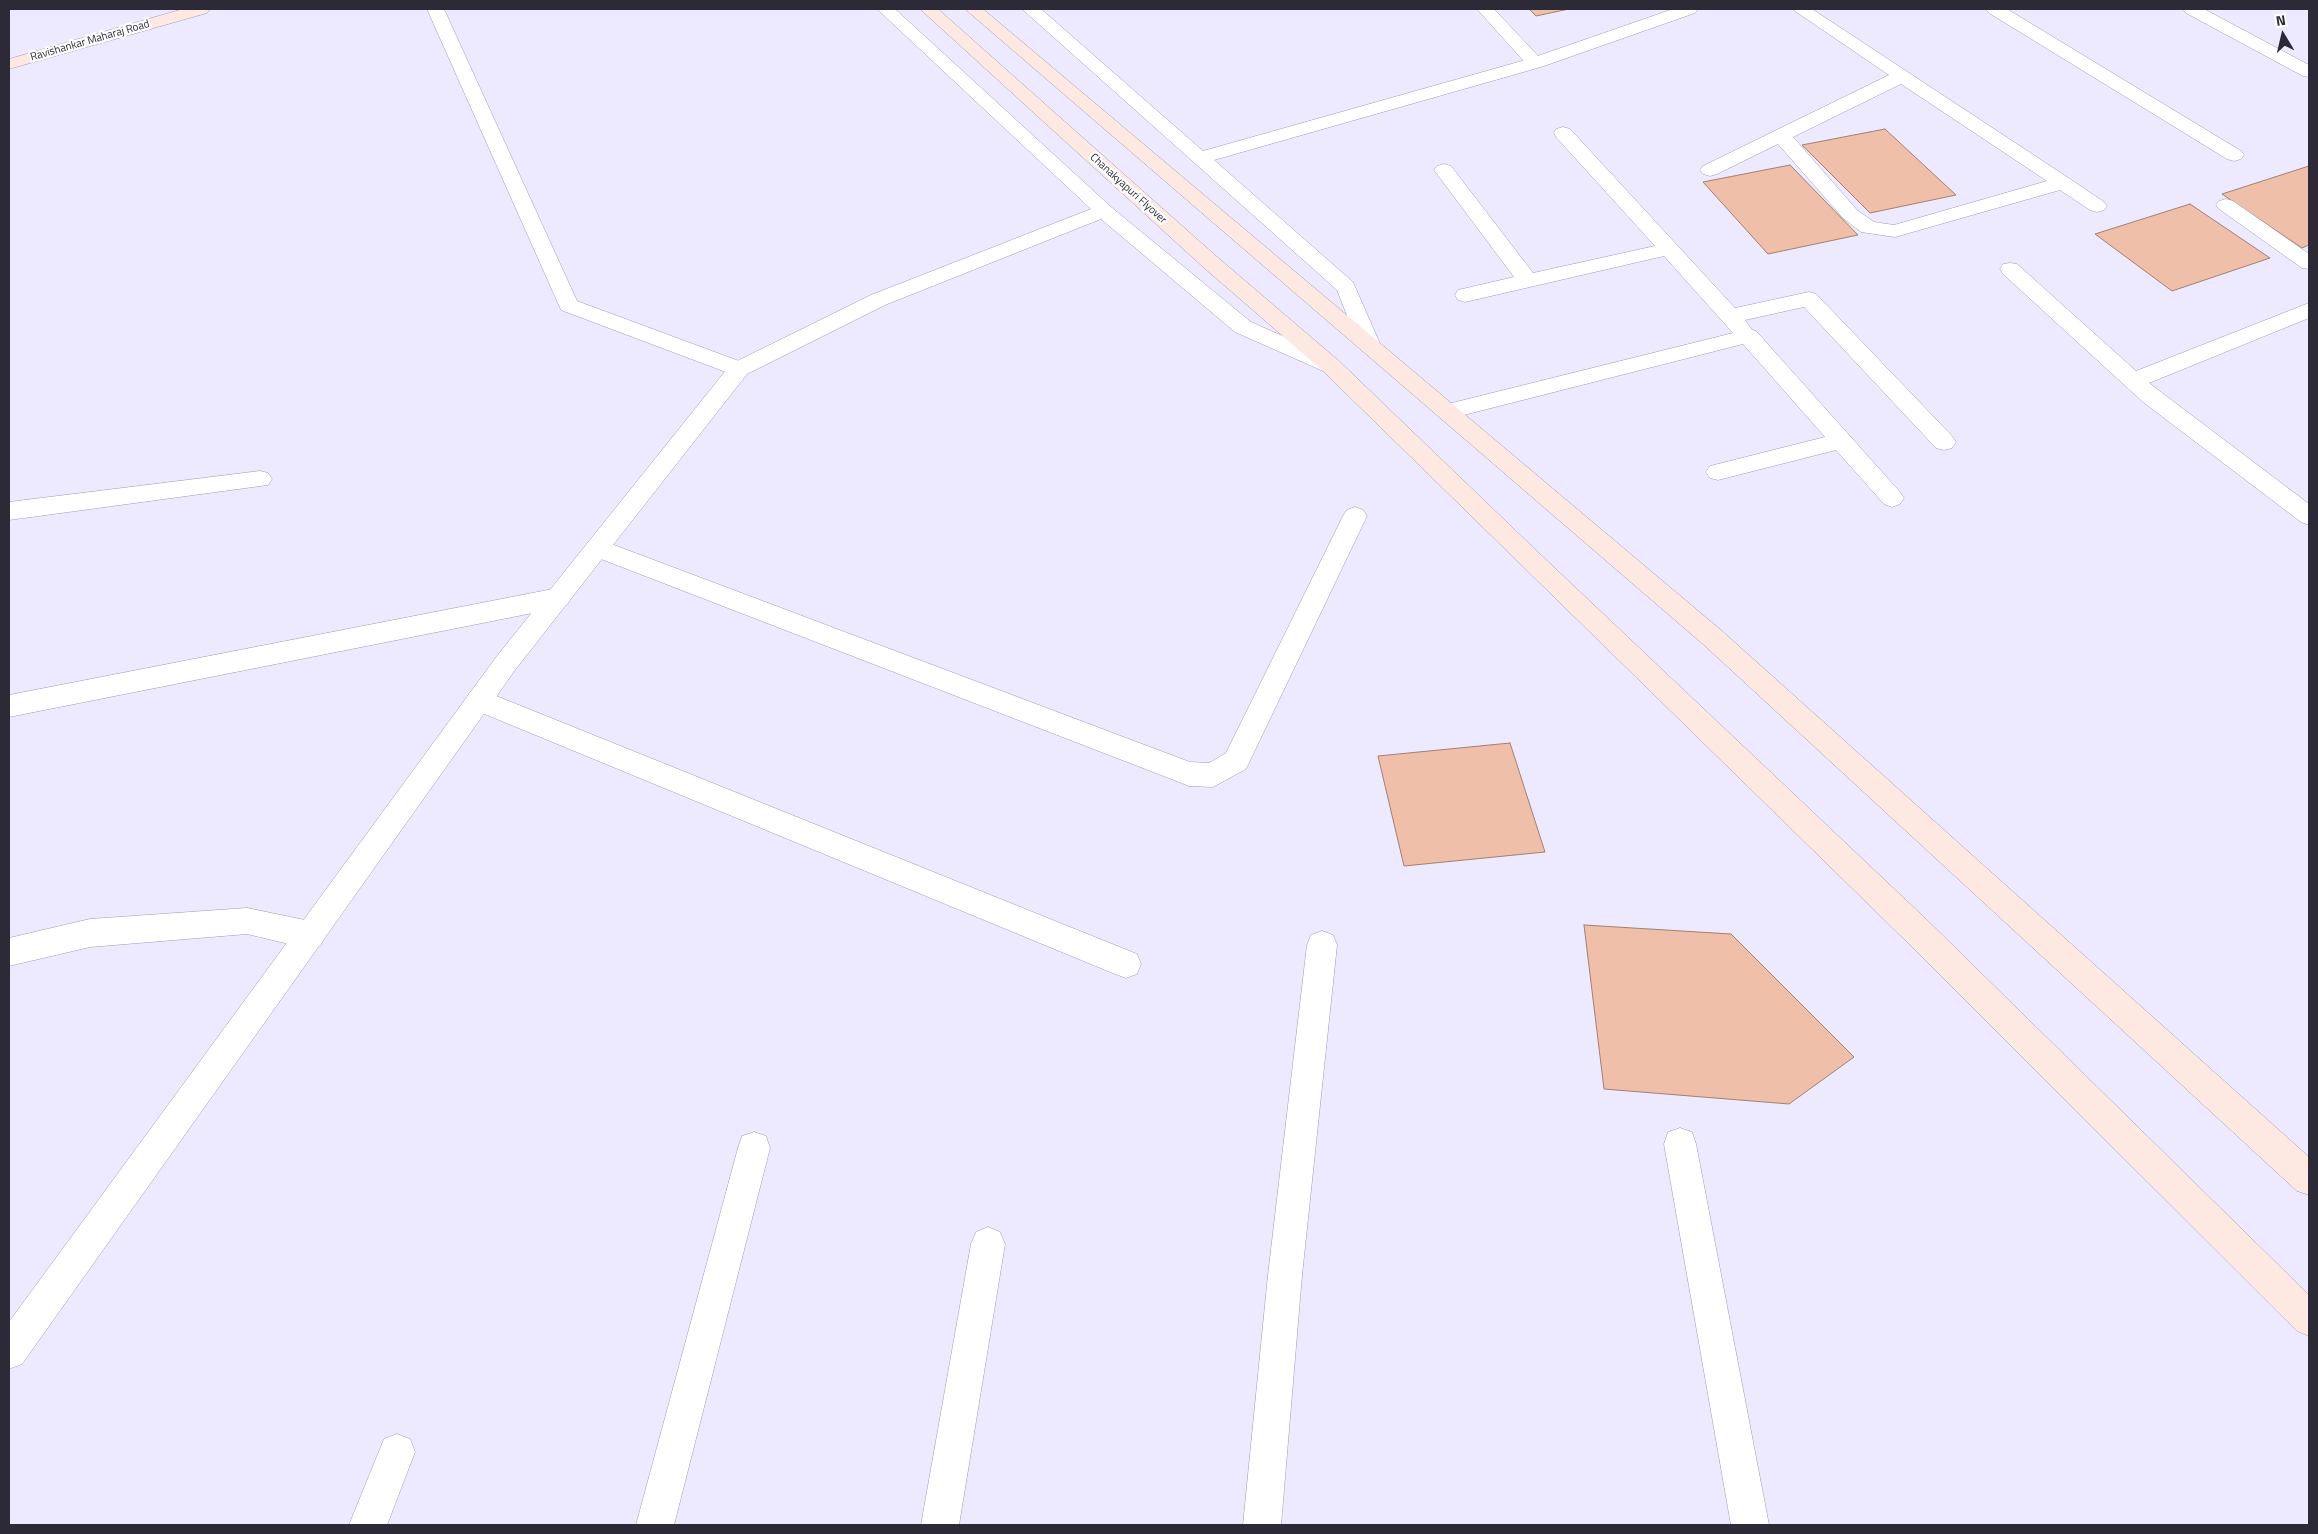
<!DOCTYPE html>
<style>
body{margin:0}
#map{position:relative;width:2318px;height:1534px;overflow:hidden;background:#edeaff;font-family:"Titillium Web",sans-serif}
canvas{display:block}
.frame{position:absolute;inset:0;border:10px solid #2c2a37;pointer-events:none}
.north{position:absolute;left:2258px;top:10px;width:50px;height:50px;-webkit-text-stroke:4px #fff;paint-order:stroke;rotate:351deg;font-size:14px;font-weight:700;line-height:20px;text-align:center;color:#2c2a37}
.north::after{content:'';display:block;margin:auto;width:18px;height:22px;background:#2c2a37;clip-path:polygon(50% 0,100% 100%,50% 72%,0 100%)}
</style>
<div id="map">
<canvas width="2318" height="1534"></canvas>
<div class="frame"></div>
<div class="north">N</div>
</div>
<script>
const ctx = document.querySelector('canvas').getContext('2d');
ctx.lineJoin = 'round';
function fillPath(path, color) {
  ctx.fillStyle = color;
  ctx.fill(path, 'evenodd');
}
function shape(rows) {
  const path = new Path2D();
  for (const r of rows) {
    path.moveTo(r[0], r[1]);
    for (let i = 2; i < r.length; i += 2) path.lineTo(r[i], r[i + 1]);
  }
  return path;
}
function strokePath(path, color, width, dash) {
  ctx.strokeStyle = color;
  ctx.lineWidth = width;
  ctx.lineCap = dash ? 'butt' : 'round';
  ctx.setLineDash(dash || []);
  ctx.stroke(path);
}
function label(font, color, halo, rows, align = 'center') {
  ctx.font = font + ' "Titillium Web",sans-serif';
  ctx.lineWidth = 4.5;
  ctx.setLineDash([]);
  ctx.textBaseline = 'middle';
  ctx.strokeStyle = halo;
  ctx.fillStyle = color;
  for (const [text, x, y, turn = 0] of rows) {
    ctx.save();
    ctx.translate(x, y);
    ctx.rotate((+turn || 0) * Math.PI / 180);
    ctx.textAlign = isNaN(turn) ? turn : align;
    if (halo) ctx.strokeText(text, 0, 0);
    ctx.fillText(text, 0, 0);
    ctx.restore();
  }
}
const building = shape([
 [1529,9,1569,9,1536,16,1529,9],
 [1885,129,1956,195,1870,213,1802,145,1885,129],
 [1790,165,1858,235,1768,254,1703,182,1790,165],
 [2309,166,2309,245,2302,248,2222,194,2309,166],
 [2190,204,2270,258,2172,291,2095,234,2190,204],
 [1510,743,1545,852,1404,866,1378,756,1510,743],
 [1584,925,1731,934,1854,1057,1789,1104,1604,1089,1584,925]
]);
fillPath(building, '#efbfa9');
strokePath(building, '#a08071', 1);
const minor = shape([
 [427,9,444,9,577,301,747,364,750,369,747,374,739,376,731,374,561,310,427,9],
 [1477,9,1494,9,1541,59,1544,63,1541,67,1529,67,1477,9],
 [1792,9,1812,9,2070,179,2104,202,2107,206,2104,210,2097,212,2090,210,2060,190,1895,237,1861,232,1843,218,1778,144,1717,174,1710,176,1703,174,1700,170,1703,166,1889,75,1792,9],
 [1901,84,2047,181,1894,225,1874,222,1857,210,1793,137,1901,84],
 [1986,9,2007,9,2241,151,2244,155,2241,159,2234,161,2227,159,1989,13,1986,9],
 [2183,9,2204,9,2309,65,2309,77,2303,76,2186,13,2183,9],
 [1563,127,1570,129,1735,308,1809,292,1816,294,1952,436,1956,442,1952,448,1944,450,1936,448,1804,307,1745,320,1752,330,1756,331,1900,492,1904,498,1900,504,1892,507,1884,504,1836,450,1718,480,1710,478,1706,472,1710,466,1825,437,1743,344,1448,419,1440,416,1437,411,1440,406,1733,333,1664,256,1465,302,1458,300,1455,295,1458,290,1514,277,1437,174,1434,170,1437,166,1444,164,1451,166,1533,273,1655,246,1556,137,1554,133,1556,129,1563,127],
 [2226,199,2233,201,2309,254,2309,269,2302,268,2219,209,2216,205,2219,201,2226,199],
 [2010,263,2017,264,2136,371,2309,303,2309,318,2149,383,2309,504,2309,525,2301,522,2143,402,2003,274,2000,269,2003,264,2010,263],
 [260,471,268,473,272,479,268,485,9,520,9,502,260,471],
 [1355,507,1363,510,1367,516,1246,769,1213,787,1189,786,1179,782,588,554,585,548,588,542,597,539,606,542,1190,762,1209,763,1226,753,1343,516,1347,510,1355,507],
 [558,588,567,591,571,598,567,605,558,608,9,717,9,695,558,588],
 [479,689,1137,954,1141,964,1137,974,1126,978,1115,974,470,708,466,700,470,692,479,689],
 [247,908,310,921,321,925,325,935,321,945,310,949,247,934,90,947,9,966,9,938,90,919,247,908],
 [1322,931,1333,935,1337,945,1302,1275,1281,1525,1243,1525,1268,1275,1307,945,1311,935,1322,931],
 [1680,1128,1692,1132,1696,1144,1769,1525,1731,1525,1664,1144,1668,1132,1680,1128],
 [754,1132,766,1136,770,1148,674,1525,636,1525,738,1148,742,1136,754,1132],
 [988,1227,1000,1232,1005,1244,959,1525,921,1525,971,1244,976,1232,988,1227],
 [397,1434,410,1439,415,1452,387,1525,349,1525,384,1439,397,1434]
]);
const tertiary = shape([
 [877,9,895,9,1111,207,1251,322,1339,361,1342,366,1339,371,1331,373,1323,371,1235,332,1101,219,885,305,747,374,515,670,22,1364,9,1369,9,1322,497,656,731,364,871,295,1091,209,877,9],
 [1022,9,1041,9,1203,151,1529,59,1673,9,1698,9,1695,13,1541,67,1214,160,1353,282,1381,346,1378,351,1370,353,1362,351,1359,346,1337,290,1022,9]
]);
const secondary = shape([
 [183,9,210,9,207,13,9,69,9,59,183,9],
 [920,9,938,9,1216,256,1339,361,1541,555,1926,919,2309,1295,2309,1336,2297,1331,1904,939,1323,371,1202,266,920,9],
 [965,9,983,9,1722,631,2309,1157,2309,1195,2297,1191,1704,645,965,9]
]);
strokePath(minor, '#9d99b8', 1);
strokePath(tertiary, '#9d99b8', 1);
strokePath(secondary, '#9d99b8', 1);
fillPath(minor, '#fff');
fillPath(tertiary, '#fff');
fillPath(secondary, '#fee8e2');
label('11px', '#2c2a37', '#fff', [
 ["Ravishankar Maharaj Road",90,41,-16],
 ["Chanakyapuri Flyover",1128,189,42]
]);
</script>
